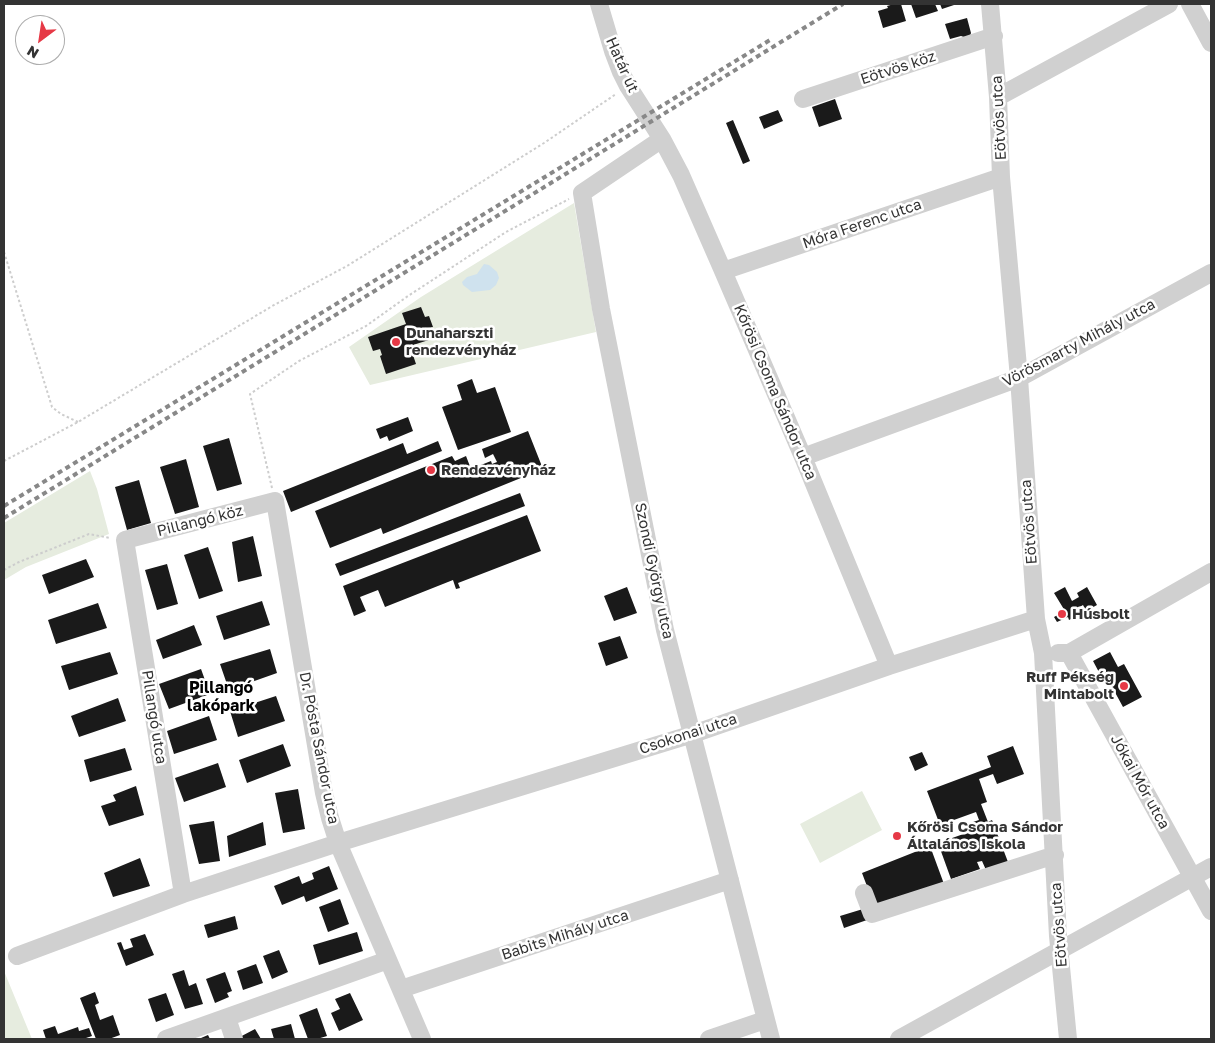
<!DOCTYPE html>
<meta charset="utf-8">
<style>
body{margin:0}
#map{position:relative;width:1215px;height:1043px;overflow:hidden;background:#fff;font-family:"Golos Text",sans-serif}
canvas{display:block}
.frame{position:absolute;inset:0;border:5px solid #333;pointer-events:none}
.north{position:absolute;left:15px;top:15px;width:50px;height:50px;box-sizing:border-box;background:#fff;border:1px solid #adadad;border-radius:50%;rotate:211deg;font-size:14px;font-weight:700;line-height:20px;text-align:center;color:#333}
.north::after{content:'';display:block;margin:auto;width:18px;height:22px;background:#e63946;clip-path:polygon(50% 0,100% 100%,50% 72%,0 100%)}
</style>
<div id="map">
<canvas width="1215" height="1043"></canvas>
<div class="frame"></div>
<div class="north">N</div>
</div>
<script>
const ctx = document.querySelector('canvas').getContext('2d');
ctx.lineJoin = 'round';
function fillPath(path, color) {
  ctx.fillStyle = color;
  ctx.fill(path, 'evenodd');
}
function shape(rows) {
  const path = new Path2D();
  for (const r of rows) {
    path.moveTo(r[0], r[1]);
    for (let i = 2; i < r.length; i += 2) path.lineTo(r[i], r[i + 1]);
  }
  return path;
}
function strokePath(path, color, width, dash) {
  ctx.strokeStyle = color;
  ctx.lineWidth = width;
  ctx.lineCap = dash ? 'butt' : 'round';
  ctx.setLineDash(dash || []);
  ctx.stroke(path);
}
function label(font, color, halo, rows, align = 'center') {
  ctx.font = font + ' "Golos Text",sans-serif';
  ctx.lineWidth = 5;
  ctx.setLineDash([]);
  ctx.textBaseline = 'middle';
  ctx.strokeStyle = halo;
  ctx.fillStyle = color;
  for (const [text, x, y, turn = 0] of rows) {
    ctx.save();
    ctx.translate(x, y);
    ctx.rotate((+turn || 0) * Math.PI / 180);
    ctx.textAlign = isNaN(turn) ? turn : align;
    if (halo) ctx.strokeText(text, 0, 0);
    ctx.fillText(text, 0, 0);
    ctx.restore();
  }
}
fillPath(shape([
 [574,203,596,332,370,385,349,347,421,297],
 [90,471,97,489,109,534,26,567,4,580,4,523],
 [862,791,882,830,820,863,800,824],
 [4,971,32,1039,4,1039]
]), '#e6ecdf');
fillPath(shape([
 [484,264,489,265,497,272,499,278,496,285,490,290,472,292,463,285,462,282,467,277,477,274]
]), '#cfe2ee');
fillPath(shape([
 [894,4,901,4,906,21,883,28,878,11,888,8,887,6],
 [911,4,935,4,938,11,916,18],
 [940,4,957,4,942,9],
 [967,18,971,33,970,36,964,37,961,36,950,39,945,24],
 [835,99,842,119,819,127,812,107],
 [778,110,783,121,764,129,759,117],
 [733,120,750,161,743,164,726,123],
 [421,307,425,317,429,316,433,327,429,328,432,339,413,345,416,354,413,355,416,364,386,374,380,356,382,355,380,349,373,351,368,337,406,324,402,313],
 [472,379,477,393,495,387,511,432,458,450,442,407,462,400,457,385],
 [408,417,413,431,389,441,387,436,380,439,376,429],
 [528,431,543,469,383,534,381,528,330,548,315,511,452,456,455,461,466,456,471,469,491,461,492,464,497,462,493,454,485,458,482,449],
 [229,438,242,484,217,491,203,446],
 [438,441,442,451,291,512,283,491,403,443,407,454],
 [186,459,199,507,175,514,160,467],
 [139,480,151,523,127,530,115,487],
 [520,493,525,506,340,576,335,564],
 [527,515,541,551,458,583,460,588,456,589,453,580,385,607,378,590,360,597,366,611,354,616,343,586],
 [253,536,262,576,238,582,232,542],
 [208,547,223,591,199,599,184,555],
 [86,559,94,577,49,594,42,575],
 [167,564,178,604,157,610,145,570],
 [627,587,637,613,614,621,604,596],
 [1065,587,1072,601,1079,597,1077,593,1087,587,1097,605,1086,611,1083,605,1078,608,1081,614,1069,620,1068,617,1057,622,1054,617,1065,611,1054,593],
 [262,601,270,625,224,640,216,616],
 [98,603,107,628,56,644,48,620],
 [194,625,202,645,163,659,156,640],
 [620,636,628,658,606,666,598,643],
 [270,649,277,673,229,690,220,664],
 [110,652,118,674,69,690,61,666],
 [1110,652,1118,667,1124,664,1142,697,1123,707,1105,674,1101,676,1093,661],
 [201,669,210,694,169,709,159,684],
 [276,696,285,721,238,737,230,711],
 [118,698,126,721,79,737,71,716],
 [209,716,217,740,174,754,167,731],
 [283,744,291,766,247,783,239,760],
 [1013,746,1024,774,997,784,993,774,979,779,987,802,981,804,988,822,992,820,1008,862,986,870,982,861,977,862,980,869,951,879,938,843,972,831,970,823,979,820,976,812,940,825,927,791,991,767,987,756],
 [125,748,132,770,90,782,84,760],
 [922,752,928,765,915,771,909,757],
 [218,763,226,787,184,802,175,778],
 [136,786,144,815,109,826,101,806,116,801,113,795],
 [298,789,305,829,283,833,275,793],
 [214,821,220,861,199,864,189,825],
 [263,822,266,845,229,857,227,836],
 [930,846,944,884,876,910,862,873],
 [140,858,150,886,113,897,104,873],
 [329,866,338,889,306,902,304,896,282,905,274,886,299,876,302,884,314,879,312,873],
 [340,899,349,924,328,932,319,907],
 [863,909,867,920,844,928,840,916],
 [235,916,238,929,208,938,204,925],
 [357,932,363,951,319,965,313,945],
 [145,934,154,955,126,966,117,943,121,942,124,950,133,947,130,939],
 [279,950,288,972,272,979,263,956],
 [256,964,263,983,243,990,237,971],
 [184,970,189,986,196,983,203,1004,185,1009,172,974],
 [225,972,232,991,227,993,229,997,215,1003,206,979],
 [95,992,99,1003,95,1005,100,1020,113,1015,120,1035,109,1039,96,1039,80,998],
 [166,993,174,1015,156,1022,148,999],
 [350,993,363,1020,339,1031,331,1013,340,1009,335,999],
 [317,1008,327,1036,317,1039,308,1039,299,1015],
 [291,1024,295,1039,274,1039,271,1029],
 [55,1026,58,1034,78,1027,79,1031,89,1028,92,1036,83,1039,46,1039,43,1030],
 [255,1029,261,1039,236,1039],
 [208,1035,210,1039,201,1039,201,1038]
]), '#1a1a1a');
strokePath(shape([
 [4,252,52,407,61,414,78,422],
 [4,461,78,422,274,305,347,266,544,143,616,94],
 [272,488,250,394,299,361,366,326,408,296,506,232,569,199],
 [4,570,19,562,89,534,110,538]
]), '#cdcdcd', 2, [2.5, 2.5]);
strokePath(shape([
 [599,4,613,51,621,72,628,86,662,139,681,175,723,271,803,457,889,666],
 [990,4,998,97,1001,177,1019,378,1036,619,1043,653,1058,936,1068,1039],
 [1190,4,1211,43],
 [998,97,1169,4],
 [803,99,994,36],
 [662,139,582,193,601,309,665,630,771,1039],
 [723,271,1001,177],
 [803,457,1019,378,1211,273],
 [1058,653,1069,653,1211,572],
 [1069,653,1211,911],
 [864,893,872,914,1055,855],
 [183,894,125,540,275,501,324,793,330,818,338,843,422,1039],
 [17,956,183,894,338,843,693,734,889,666,1036,619],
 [401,989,730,880],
 [227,1018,234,1039],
 [166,1039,388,960],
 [709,1039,765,1020],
 [899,1039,1211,867]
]), '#d0d0d0', 18);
strokePath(shape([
 [4,506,770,40],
 [4,518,843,4]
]), '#888', 4, [5, 4]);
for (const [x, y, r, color] of [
 [396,342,5,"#e63946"],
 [431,470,5,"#e63946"],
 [1062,614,5,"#e63946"],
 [1124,686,5,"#e63946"],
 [897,836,5,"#e63946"]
]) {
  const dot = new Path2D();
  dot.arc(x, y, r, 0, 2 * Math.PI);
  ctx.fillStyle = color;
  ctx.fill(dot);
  strokePath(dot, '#fff', 2);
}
label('15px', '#333', '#fff', [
 ["Határ út",622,65,66],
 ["Eötvös köz",898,68,-18],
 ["Eötvös utca",999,118,-93],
 ["Móra Ferenc utca",862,224,-19],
 ["Vörösmarty Mihály utca",1079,343,-28],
 ["Kőrösi Csoma Sándor utca",775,392,67],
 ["Pillangó köz",200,521,-14],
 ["Eötvös utca",1029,522,-94],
 ["Szondi György utca",654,571,78],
 ["Pillangó utca",154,717,81],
 ["Csokonai utca",688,734,-18],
 ["Dr. Pósta Sándor utca",319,748,79],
 ["Jókai Mór utca",1140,782,61],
 ["Eötvös utca",1059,925,-94],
 ["Babits Mihály utca",565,935,-18]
]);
label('bold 15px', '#333', '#fff', [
 ["Dunaharszti",406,333],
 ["rendezvényház",406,350],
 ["Rendezvényház",441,470],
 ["Húsbolt",1072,614],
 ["Ruff Pékség",1114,677,"right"],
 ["Mintabolt",1114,694,"right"],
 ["Kőrösi Csoma Sándor",907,827],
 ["Általános Iskola",907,844]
], 'left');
label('bold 16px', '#000', '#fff', [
 ["Pillangó",221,688],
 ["lakópark",221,706]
]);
</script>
